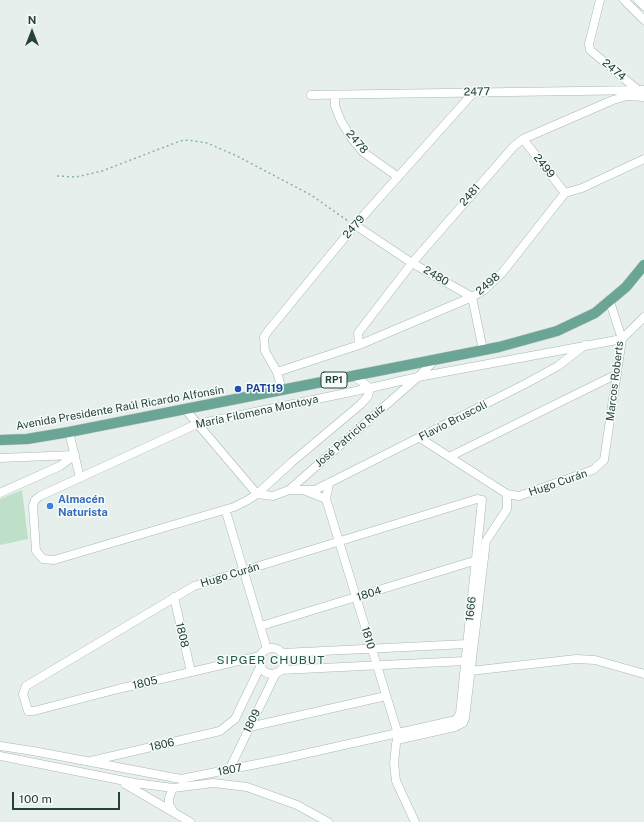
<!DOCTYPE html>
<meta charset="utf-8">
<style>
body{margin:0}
#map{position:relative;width:644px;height:822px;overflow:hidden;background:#e6efeb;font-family:"Public Sans",sans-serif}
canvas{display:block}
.north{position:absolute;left:12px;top:12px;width:40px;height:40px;-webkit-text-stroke:3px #f7fbf9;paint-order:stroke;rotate:0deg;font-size:11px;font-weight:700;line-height:16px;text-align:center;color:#24423a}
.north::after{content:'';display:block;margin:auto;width:14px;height:18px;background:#24423a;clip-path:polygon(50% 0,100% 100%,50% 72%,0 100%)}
.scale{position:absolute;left:12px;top:792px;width:108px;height:18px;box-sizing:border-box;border:2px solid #24423a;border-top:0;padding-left:5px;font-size:12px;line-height:14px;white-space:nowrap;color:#24423a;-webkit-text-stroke:3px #f7fbf9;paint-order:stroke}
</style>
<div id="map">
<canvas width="644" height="822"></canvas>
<div class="north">N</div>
<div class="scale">100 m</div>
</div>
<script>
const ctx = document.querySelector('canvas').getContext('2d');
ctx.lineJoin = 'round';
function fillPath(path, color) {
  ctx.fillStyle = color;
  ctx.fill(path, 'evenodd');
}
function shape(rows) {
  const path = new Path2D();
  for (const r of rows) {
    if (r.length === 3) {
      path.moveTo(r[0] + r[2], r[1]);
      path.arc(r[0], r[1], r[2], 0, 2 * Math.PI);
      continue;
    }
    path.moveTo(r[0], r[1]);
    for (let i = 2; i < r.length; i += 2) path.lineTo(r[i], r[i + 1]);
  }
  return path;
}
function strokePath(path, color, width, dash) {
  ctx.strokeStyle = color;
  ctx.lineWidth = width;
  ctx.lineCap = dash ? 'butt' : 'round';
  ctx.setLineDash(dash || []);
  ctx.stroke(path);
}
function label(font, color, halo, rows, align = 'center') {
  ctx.font = font + ' "Public Sans",sans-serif';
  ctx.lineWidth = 3;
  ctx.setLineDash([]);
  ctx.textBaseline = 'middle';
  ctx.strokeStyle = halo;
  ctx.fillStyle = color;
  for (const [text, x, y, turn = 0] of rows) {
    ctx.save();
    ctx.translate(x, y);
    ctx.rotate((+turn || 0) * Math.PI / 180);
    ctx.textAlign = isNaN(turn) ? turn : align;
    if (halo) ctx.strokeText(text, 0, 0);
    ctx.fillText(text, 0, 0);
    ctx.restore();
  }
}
fillPath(shape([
 [22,490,28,539,0,545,0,499]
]), '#bfe0c8');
const minor = shape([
 [600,0,589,44,590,50,638,90],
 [624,0,644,20],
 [638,0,644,6],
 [311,95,644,90],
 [335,95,335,106,341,121,352,139,363,152,398,177],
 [523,139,565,193],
 [355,225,412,263,472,297,483,350],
 [622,339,644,317],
 [359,345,358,333,412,263,514,146,523,139,613,100,627,96,644,97],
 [277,372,359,345,472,297,484,290,502,273,565,193,582,188,644,159],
 [354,376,370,388,368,396,361,404,292,462,257,494,248,500,234,507,54,560,43,559,36,551,33,506,35,500,40,496,197,424,370,388,418,377,622,339],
 [282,390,277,372,265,351,264,337,268,331,355,225,473,93],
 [185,409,257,494],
 [69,432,80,478],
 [420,438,507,494,519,496,593,470,604,460,622,339,610,302],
 [451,456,617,374],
 [0,458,74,455],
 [289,490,315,490,527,383,558,366,585,345],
 [306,491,326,499,329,483],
 [0,493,60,466,75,455],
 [257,494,273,496,289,490,418,377,435,360],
 [326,499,398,734],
 [227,515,267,649],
 [174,597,191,672],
 [261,626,477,560],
 [272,661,13],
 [282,653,467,644],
 [281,670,465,661],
 [470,671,576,659,595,660,644,674],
 [249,727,386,696],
 [0,746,33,751,181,779,277,760,456,720,460,714,482,500,477,499,194,586,26,686,23,694,28,711,34,711,118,689,260,656],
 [0,756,135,783,173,788,213,783,247,787,297,805,328,822],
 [91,761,220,731,235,719,260,667],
 [229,770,276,673],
 [125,784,190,822],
 [173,811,169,804,169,798,173,788],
 [415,822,396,781,394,763,396,744,397,740,455,727,463,723,465,718,486,541,507,509,507,494]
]);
const major = shape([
 [0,440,27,439,69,432,499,347,557,331,595,313,626,287,644,265]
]);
strokePath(minor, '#a8b8b2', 9);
strokePath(major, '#c2cac8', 11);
strokePath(shape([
 [57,176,76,177,102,171,175,143,184,140,195,141,207,143,237,156,311,195,348,221]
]), '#86b3a5', 1.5, [2, 3]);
strokePath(minor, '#fff', 8);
strokePath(major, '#6aa596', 10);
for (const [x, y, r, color] of [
 [238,389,4,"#1a4fb4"],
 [50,506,4,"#3f7fe0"]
]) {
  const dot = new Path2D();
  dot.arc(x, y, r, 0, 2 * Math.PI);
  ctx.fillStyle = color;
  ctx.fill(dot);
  strokePath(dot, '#f7fbf9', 1.5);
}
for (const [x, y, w] of [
 [334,380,26]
]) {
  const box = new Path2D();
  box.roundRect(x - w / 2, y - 8, w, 16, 3);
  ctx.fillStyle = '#f7fbf9';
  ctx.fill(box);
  strokePath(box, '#24423a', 1);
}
label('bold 10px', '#24423a', null, [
 ["RP1",334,380]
]);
label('11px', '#24423a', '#f7fbf9', [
 ["2474",614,70,40],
 ["2477",477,92,-1],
 ["2478",357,142,49],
 ["2499",544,166,52],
 ["2481",470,195,-50],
 ["2479",354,227,-49],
 ["2480",436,276,30],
 ["2498",488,284,-40],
 ["Marcos Roberts",615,381,-83],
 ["Avenida Presidente Raúl Ricardo Alfonsín",120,408,-10],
 ["María Filomena Montoya",257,412,-12],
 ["Flavio Bruscoli",453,421,-27],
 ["José Patricio Ruíz",350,436,-41],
 ["Hugo Curán",558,483,-19],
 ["Hugo Curán",230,575,-17],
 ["1804",369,594,-17],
 ["1666",471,609,-84],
 ["1808",182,635,77],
 ["1810",368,638,73],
 ["1805",145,683,-13],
 ["1809",252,721,-64],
 ["1806",162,745,-13],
 ["1807",230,770,-11]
]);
label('bold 11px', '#164399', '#f7fbf9', [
 ["PAT119",246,389]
], 'left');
label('bold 11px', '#366cbe', '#f7fbf9', [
 ["Almacén",58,500],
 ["Naturista",58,513]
], 'left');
ctx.letterSpacing = '1px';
label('12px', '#1f5548', '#f7fbf9', [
 ["SIPGER CHUBUT",271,660]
]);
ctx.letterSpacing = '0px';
</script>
